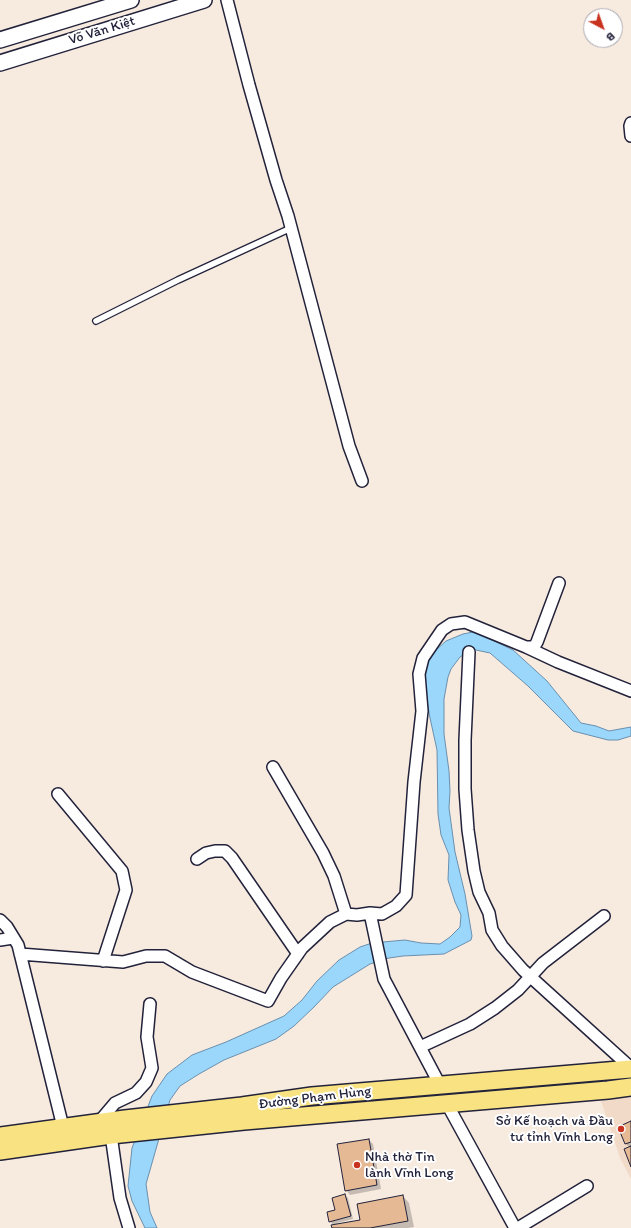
<!DOCTYPE html>
<meta charset="utf-8">
<style>
body{margin:0}
#map{position:relative;width:631px;height:1228px;overflow:hidden;background:#f7eadf;font-family:Itim,sans-serif}
canvas{display:block}
.north{position:absolute;left:583px;top:8px;width:40px;height:40px;box-sizing:border-box;background:#fff;border:1px solid #a7a7b1;border-radius:50%;rotate:139deg;font-size:11px;font-weight:700;line-height:16px;text-align:center;color:#22223b}
.north::after{content:'';display:block;margin:auto;width:14px;height:18px;background:#c8321e;clip-path:polygon(50% 0,100% 100%,50% 72%,0 100%)}
</style>
<div id="map">
<canvas width="631" height="1228"></canvas>
<div class="north">B</div>
</div>
<script>
const ctx = document.querySelector('canvas').getContext('2d');
ctx.lineJoin = 'round';
function fillPath(path, color) {
  ctx.fillStyle = color;
  ctx.fill(path, 'evenodd');
}
function shape(rows) {
  const path = new Path2D();
  for (const r of rows) {
    path.moveTo(r[0], r[1]);
    for (let i = 2; i < r.length; i += 2) path.lineTo(r[i], r[i + 1]);
  }
  return path;
}
function strokePath(path, color, width, dash) {
  ctx.strokeStyle = color;
  ctx.lineWidth = width;
  ctx.lineCap = dash ? 'butt' : 'round';
  ctx.setLineDash(dash || []);
  ctx.stroke(path);
}
function label(font, color, halo, rows, align = 'center') {
  ctx.font = font + ' Itim,sans-serif';
  ctx.lineWidth = 4;
  ctx.setLineDash([]);
  ctx.textBaseline = 'middle';
  ctx.strokeStyle = halo;
  ctx.fillStyle = color;
  for (const [text, x, y, turn = 0] of rows) {
    ctx.save();
    ctx.translate(x, y);
    ctx.rotate((+turn || 0) * Math.PI / 180);
    ctx.textAlign = isNaN(turn) ? turn : align;
    if (halo) ctx.strokeText(text, 0, 0);
    ctx.fillText(text, 0, 0);
    ctx.restore();
  }
}
fillPath(shape([
 [631,1096,631,1179,620,1158,601,1101]
]), '#f1dbc8');
const water = shape([
 [473,632,494,641,513,650,547,681,581,723,596,726,609,731,631,727,631,736,618,740,608,740,573,731,528,686,490,653,476,650,469,651,460,657,451,669,448,677,444,699,444,734,449,771,450,791,449,808,455,852,465,894,472,936,471,940,444,954,403,956,389,958,370,964,333,987,314,1007,294,1026,276,1039,224,1060,199,1074,180,1086,170,1100,146,1184,150,1212,157,1228,145,1228,132,1201,128,1186,132,1148,152,1096,167,1074,192,1055,226,1042,284,1016,302,1000,317,981,339,960,360,947,372,943,405,940,421,943,440,944,450,937,460,927,461,915,455,902,448,880,449,855,441,835,438,814,437,750,430,718,425,689,426,664,435,651,446,641,463,634,473,632]
]);
fillPath(water, '#9ad7fb');
strokePath(water, '#6a8fae', 1);
fillPath(shape([
 [631,1122,631,1164,630,1148,626,1144,619,1127],
 [369,1140,373,1144,381,1189,350,1195,346,1190],
 [345,1195,348,1198,353,1219,337,1223,337,1225,361,1220,403,1196,409,1203,414,1227,408,1228,333,1228,334,1226,330,1221]
]), '#0003');
const building = shape([
 [631,1121,631,1142,625,1144,618,1127,631,1121],
 [369,1139,377,1185,345,1191,337,1144,369,1139],
 [631,1146,631,1167,624,1149,631,1146],
 [345,1194,351,1216,329,1222,327,1212,335,1210,332,1198,345,1194],
 [403,1195,408,1221,370,1228,332,1228,331,1225,360,1220,357,1204,403,1195]
]);
fillPath(building, '#e4b994');
strokePath(building, '#22223b', 1);
const service = shape([
 [96,321,178,280,291,228]
]);
const minor = shape([
 [227,0,249,85,276,180,288,216,349,446,362,481],
 [631,123,630,126,631,136],
 [526,647,558,662,631,691],
 [469,652,465,740,465,789,468,830,474,871,479,892,489,913,492,930,502,946,523,970,631,1068],
 [273,767,323,853,334,876,346,914,357,915,370,913,384,979,440,1085],
 [58,794,122,871,126,890,103,961],
 [197,859,206,853,215,851,225,851,232,858,298,954],
 [370,913,382,914,396,906,406,895,414,782,422,711,419,674,423,658,442,630,451,624,465,622,526,647,534,647,537,642,559,583],
 [0,920,7,927,18,945,63,1127],
 [0,940,13,938],
 [20,954,123,962,146,956,165,956,192,972,268,1001,281,978,302,948,330,922,346,914],
 [420,1047,470,1024,495,1008,518,990,543,963,604,916],
 [447,1104,515,1228],
 [98,1123,115,1103,136,1093,146,1082,152,1068,147,1037,150,1004],
 [111,1135,120,1198,129,1228],
 [518,1228,587,1186]
]);
const secondary = shape([
 [0,40,131,0],
 [0,63,204,0]
]);
const primary = shape([
 [0,1136,125,1119,242,1106,312,1096,631,1069],
 [0,1151,111,1135,244,1121,608,1090,631,1087]
]);
strokePath(service, '#22223b', 8);
strokePath(minor, '#22223b', 14);
strokePath(secondary, '#22223b', 18);
strokePath(primary, '#22223b', 20);
strokePath(service, '#fff', 5.5);
strokePath(minor, '#fff', 11);
strokePath(secondary, '#fff', 15);
strokePath(primary, '#f8e281', 17);
for (const [x, y, r, color] of [
 [621,1129,4,"#c8321e"],
 [357,1165,4,"#c8321e"]
]) {
  const dot = new Path2D();
  dot.arc(x, y, r, 0, 2 * Math.PI);
  ctx.fillStyle = color;
  ctx.fill(dot);
  strokePath(dot, '#fff', 1.5);
}
label('14px', '#22223b', '#fff', [
 ["Võ Văn Kiệt",102,31,-17],
 ["Đường Phạm Hùng",315,1098,-7]
]);
label('14px', '#22223b', '#fff', [
 ["Sở Kế hoạch và Đầu",613,1121],
 ["tư tỉnh Vĩnh Long",613,1137],
 ["Nhà thờ Tin",365,1157,"left"],
 ["lành Vĩnh Long",365,1173,"left"]
], 'right');
</script>
